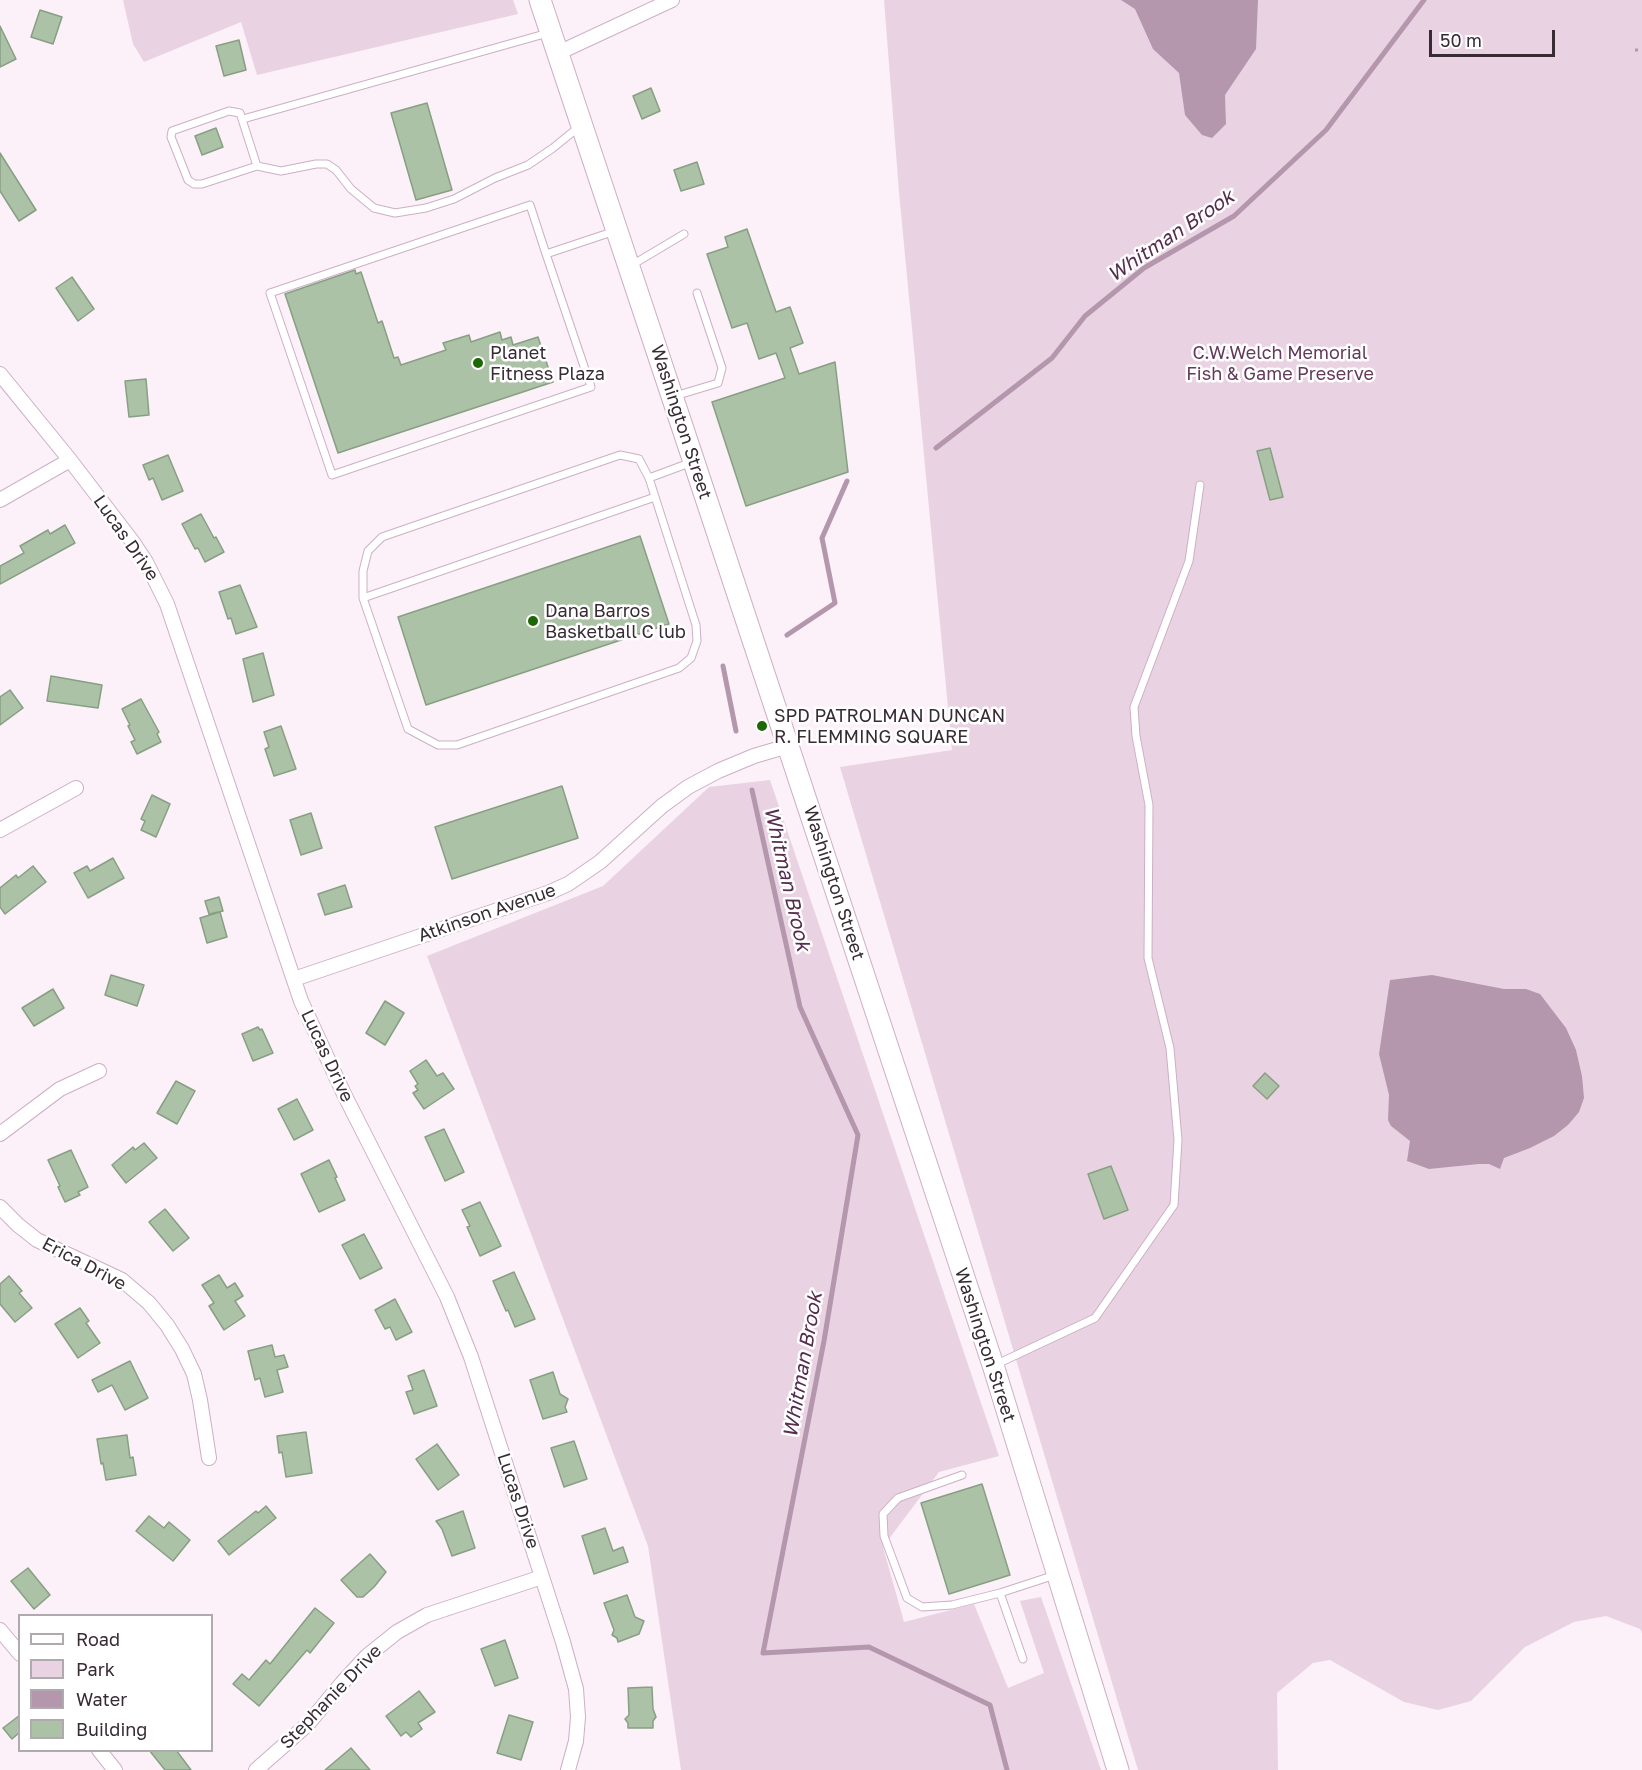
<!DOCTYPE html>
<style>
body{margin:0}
#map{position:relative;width:1642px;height:1770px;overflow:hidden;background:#fcf0f9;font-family:"Golos Text",sans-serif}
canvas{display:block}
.legend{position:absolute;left:18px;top:1614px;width:195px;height:138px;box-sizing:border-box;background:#fff;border:2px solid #afaaae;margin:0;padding:8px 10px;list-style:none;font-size:18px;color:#372b34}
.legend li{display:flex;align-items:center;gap:12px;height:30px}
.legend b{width:30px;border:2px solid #afaaae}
.scale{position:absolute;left:1429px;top:30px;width:126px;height:27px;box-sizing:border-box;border:3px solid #372b34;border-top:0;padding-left:8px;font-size:18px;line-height:21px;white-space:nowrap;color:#372b34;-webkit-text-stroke:4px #fff;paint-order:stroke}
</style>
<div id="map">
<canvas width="1642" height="1770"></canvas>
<ul class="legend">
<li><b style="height:8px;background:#fff"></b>Road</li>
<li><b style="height:16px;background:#e9d3e3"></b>Park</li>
<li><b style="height:16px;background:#b497ad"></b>Water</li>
<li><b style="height:16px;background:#abc2a6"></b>Building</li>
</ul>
<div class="scale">50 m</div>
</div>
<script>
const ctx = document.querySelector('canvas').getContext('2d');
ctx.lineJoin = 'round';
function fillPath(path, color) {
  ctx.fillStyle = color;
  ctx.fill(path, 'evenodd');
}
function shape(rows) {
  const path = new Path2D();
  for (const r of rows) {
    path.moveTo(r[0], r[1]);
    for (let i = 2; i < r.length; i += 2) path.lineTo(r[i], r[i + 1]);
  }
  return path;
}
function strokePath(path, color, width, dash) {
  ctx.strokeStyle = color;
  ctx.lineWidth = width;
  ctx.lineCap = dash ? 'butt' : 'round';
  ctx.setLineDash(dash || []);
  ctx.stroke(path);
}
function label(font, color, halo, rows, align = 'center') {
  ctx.font = font + ' "Golos Text",sans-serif';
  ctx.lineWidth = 5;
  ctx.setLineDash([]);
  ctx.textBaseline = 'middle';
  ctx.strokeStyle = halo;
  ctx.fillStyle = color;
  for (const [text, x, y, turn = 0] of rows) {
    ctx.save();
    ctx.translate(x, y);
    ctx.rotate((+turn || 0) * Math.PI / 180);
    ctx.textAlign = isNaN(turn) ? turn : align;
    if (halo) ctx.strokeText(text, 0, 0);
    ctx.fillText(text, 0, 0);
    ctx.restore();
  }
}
fillPath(shape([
 [123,0,513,0,518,14,257,75,241,22,144,62,133,44],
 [884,0,1642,0,1642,1633,1640,1629,1606,1616,1574,1622,1525,1647,1471,1701,1438,1710,1404,1702,1330,1660,1313,1663,1277,1693,1278,1770,1138,1770,840,767,952,750,899,192],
 [770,780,999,1456,939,1472,883,1547,904,1622,974,1604,1008,1688,1044,1673,1020,1601,1041,1597,1101,1770,681,1770,648,1546,427,956,603,886,709,787]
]), '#e9d3e3');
fillPath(shape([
 [1121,0,1258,0,1256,49,1225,95,1226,124,1212,138,1202,135,1185,115,1179,73,1153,49,1135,9],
 [1432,975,1504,989,1526,989,1540,994,1566,1028,1576,1050,1582,1076,1584,1098,1579,1112,1568,1125,1554,1136,1530,1148,1504,1158,1500,1169,1489,1164,1479,1164,1429,1169,1407,1161,1410,1141,1391,1126,1388,1120,1389,1095,1379,1054,1390,980]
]), '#b497ad');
strokePath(shape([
 [936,448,1052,358,1085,316,1144,268,1234,216,1326,130,1424,0],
 [787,635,835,603,822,538,847,481],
 [723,666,736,731],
 [752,790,800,1007,858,1135,824,1341,763,1653,869,1647,990,1705,1007,1770]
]), '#b497ad', 5);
const building = shape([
 [40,10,62,17,53,44,31,37,40,10],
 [0,26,16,59,0,67,0,26],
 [239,40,246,70,224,76,216,46,239,40],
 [651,88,660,111,642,119,633,96,651,88],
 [427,103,452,190,416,200,391,113,427,103],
 [216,128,223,147,202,155,195,136,216,128],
 [0,153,36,210,19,221,0,191,0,153],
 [697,162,704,184,681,191,674,170,697,162],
 [747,229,776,312,790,307,803,343,790,348,799,374,835,362,848,472,746,506,712,402,785,378,776,353,759,359,747,323,732,328,707,254,728,247,725,237,747,229],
 [355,270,356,274,361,272,378,323,382,321,394,358,398,357,401,365,446,350,443,343,469,335,471,342,500,332,502,340,511,337,513,345,538,337,553,382,338,453,285,294,355,270],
 [72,277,94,309,78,321,56,288,72,277],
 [146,379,149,415,129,417,125,381,146,379],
 [1270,448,1283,497,1270,500,1257,451,1270,448],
 [168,455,183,491,162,500,153,478,149,480,143,465,168,455],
 [201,514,214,538,216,537,224,552,205,562,198,548,195,549,182,524,201,514],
 [65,525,75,543,0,584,0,566,24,553,20,546,48,530,50,534,65,525],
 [640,536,669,624,426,705,398,617,640,536],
 [240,585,257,627,236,634,231,618,228,619,219,592,240,585],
 [263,653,274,695,253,702,243,659,263,653],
 [51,676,102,685,98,708,47,701,51,676],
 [10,690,23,708,0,725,0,697,10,690],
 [141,699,159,732,157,734,161,742,137,754,131,742,135,740,128,726,130,725,122,709,141,699],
 [281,726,296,769,274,776,265,749,269,747,264,732,281,726],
 [562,786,578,838,452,879,435,827,562,786],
 [152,795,170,804,156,837,141,830,145,821,141,819,152,795],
 [311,813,322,848,301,855,290,820,311,813],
 [113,858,124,878,88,898,74,873,87,866,90,871,113,858],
 [33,866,46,882,5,914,0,907,0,888,16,875,18,878,33,866],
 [345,885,352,907,325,915,318,894,345,885],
 [219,897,223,911,209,914,205,901,219,897],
 [220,912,227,937,207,943,200,918,220,912],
 [111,975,144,985,137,1006,105,995,111,975],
 [53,989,64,1008,34,1026,22,1008,53,989],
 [385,1001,404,1013,385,1045,366,1033,385,1001],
 [258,1027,260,1030,262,1029,273,1053,253,1061,242,1034,258,1027],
 [426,1060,437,1076,443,1073,454,1089,424,1109,413,1093,418,1090,415,1086,418,1084,410,1071,426,1060],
 [1265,1073,1279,1086,1267,1099,1253,1086,1265,1073],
 [176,1081,195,1091,177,1124,157,1113,176,1081],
 [297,1099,313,1130,294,1140,278,1109,297,1099],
 [444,1129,464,1172,445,1181,425,1137,444,1129],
 [144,1143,157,1158,126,1183,112,1165,133,1147,135,1150,144,1143],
 [71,1150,88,1187,78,1192,80,1195,65,1202,58,1187,60,1186,48,1160,71,1150],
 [329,1160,337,1177,335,1178,345,1200,319,1212,301,1174,329,1160],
 [1111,1166,1128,1210,1104,1219,1088,1174,1111,1166],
 [480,1202,501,1246,480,1256,467,1227,470,1226,462,1210,480,1202],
 [165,1209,189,1238,173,1251,149,1222,165,1209],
 [364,1234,382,1268,360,1279,342,1245,364,1234],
 [514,1272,535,1319,515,1327,508,1310,506,1311,493,1281,514,1272],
 [219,1275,227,1288,235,1283,243,1296,235,1301,245,1316,224,1330,209,1306,214,1303,202,1285,219,1275],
 [9,1276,22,1291,19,1293,32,1308,15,1322,0,1304,0,1284,9,1276],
 [395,1299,412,1332,396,1340,390,1327,385,1329,375,1310,395,1299],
 [80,1308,89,1321,86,1323,100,1343,78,1358,55,1324,80,1308],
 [272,1345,275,1357,284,1355,288,1367,277,1370,283,1392,265,1397,260,1378,255,1380,248,1351,272,1345],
 [130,1361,148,1398,125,1410,112,1385,98,1392,92,1380,130,1361],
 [424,1370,437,1406,414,1414,406,1392,413,1390,408,1376,424,1370],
 [553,1372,560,1394,568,1399,565,1407,567,1412,543,1419,530,1380,553,1372],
 [306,1432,312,1473,286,1477,282,1452,279,1453,277,1436,306,1432],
 [127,1435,130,1458,133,1457,136,1475,106,1480,103,1463,101,1464,97,1439,127,1435],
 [574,1441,587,1479,564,1487,551,1448,574,1441],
 [437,1444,459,1475,438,1490,416,1459,437,1444],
 [982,1484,1010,1575,949,1594,921,1503,982,1484],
 [266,1506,276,1518,229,1555,218,1541,256,1511,258,1513,266,1506],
 [463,1511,475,1548,452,1556,442,1529,436,1521,463,1511],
 [149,1516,164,1528,169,1522,190,1540,173,1561,136,1531,149,1516],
 [605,1528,613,1551,623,1547,628,1562,594,1574,582,1536,605,1528],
 [370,1554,386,1572,374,1587,363,1597,357,1597,341,1580,370,1554],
 [28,1568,50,1595,34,1609,11,1581,28,1568],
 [627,1595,635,1617,644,1621,639,1634,618,1642,617,1638,612,1635,614,1630,604,1603,627,1595],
 [315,1608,334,1623,310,1653,307,1650,259,1706,233,1684,242,1674,249,1680,266,1660,270,1664,315,1608],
 [505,1640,518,1678,495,1686,481,1649,505,1640],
 [652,1687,653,1709,656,1717,653,1721,653,1728,628,1728,628,1723,625,1719,629,1715,628,1688,652,1687],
 [419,1691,435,1712,418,1723,422,1729,411,1737,406,1732,401,1736,386,1716,419,1691],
 [20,1715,20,1732,12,1739,3,1728,20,1715],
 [509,1715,533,1722,521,1760,497,1753,509,1715],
 [351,1748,370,1770,325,1770,351,1748],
 [149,1750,176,1750,191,1770,165,1770,149,1750]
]);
fillPath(building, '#abc2a6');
strokePath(building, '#889f84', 1.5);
const service = shape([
 [243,119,548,33],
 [257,166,240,113,229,111,172,131,171,137,188,180,194,184,202,184,257,166,281,171,316,164,327,164,336,170,351,189,374,208,395,213,426,208,454,199,495,178,528,165,553,148,580,126],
 [546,254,591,387,332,475,270,293,530,205,546,254,615,231],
 [632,265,684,234],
 [675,396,718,383,722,368,697,293],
 [649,478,696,625,697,641,691,658,679,668,457,745,438,745,408,729,363,598,363,571,368,551,382,537,620,455,639,459,649,478,692,462],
 [363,598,655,497],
 [997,1364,1095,1318,1174,1205,1178,1140,1170,1048,1148,958,1149,805,1136,736,1134,707,1189,561,1200,485],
 [962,1475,898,1498,883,1514,884,1536,907,1598,922,1607,952,1605,1000,1593],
 [1023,1659,1000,1593,1055,1575]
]);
const minor = shape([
 [558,53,672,0],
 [0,374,70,460,132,541,146,562,167,604,301,1001,344,1094,447,1297,471,1357,563,1642,576,1689,578,1717,576,1741,568,1770],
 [0,500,70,460],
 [0,830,76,788],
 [294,979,548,893,568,884,600,862,662,806,688,787,718,771,754,756,788,746],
 [0,1134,60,1089,99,1071],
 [0,1207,18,1225,37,1240,122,1280,149,1303,167,1325,182,1349,194,1374,200,1400,209,1458],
 [0,1630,20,1654],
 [99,1750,115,1770],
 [256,1770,308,1724,342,1683,367,1656,397,1632,427,1615,542,1577]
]);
const primary = shape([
 [540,0,694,462,993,1365,1118,1770]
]);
strokePath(service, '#cdafc6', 9);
strokePath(minor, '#cdafc6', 16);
strokePath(primary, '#cdafc6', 23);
strokePath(shape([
 [1635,50,1642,50]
]), '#a99da6', 3, [3, 4.5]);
strokePath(service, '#fff', 7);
strokePath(minor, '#fff', 14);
strokePath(primary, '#fff', 21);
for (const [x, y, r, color] of [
 [478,363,6,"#1d6804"],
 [533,621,6,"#1d6804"],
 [762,726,6,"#1d6804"]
]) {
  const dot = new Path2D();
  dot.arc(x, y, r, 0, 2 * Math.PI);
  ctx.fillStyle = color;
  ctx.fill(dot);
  strokePath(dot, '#fff', 2);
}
label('18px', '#372b34', '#fff', [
 ["Planet",490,353],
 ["Fitness Plaza",490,374],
 ["Dana Barros",545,611],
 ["Basketball C lub",545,632],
 ["SPD PATROLMAN DUNCAN",774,716],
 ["R. FLEMMING SQUARE",774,737]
], 'left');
label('18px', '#633a5b', '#fff', [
 ["C.W.Welch Memorial",1280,353],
 ["Fish & Game Preserve",1280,374]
]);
label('18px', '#372b34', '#fff', [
 ["Washington Street",681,422,72],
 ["Lucas Drive",126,538,55],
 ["Washington Street",834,883,72],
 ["Atkinson Avenue",487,913,-19],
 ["Lucas Drive",327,1056,65],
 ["Erica Drive",84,1264,28],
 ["Washington Street",985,1345,72],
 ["Lucas Drive",518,1501,72],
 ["Stephanie Drive",331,1697,-46]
]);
label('italic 20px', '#552d4e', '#fff', [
 ["Whitman Brook",1171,236,-34],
 ["Whitman Brook",787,879,77],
 ["Whitman Brook",803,1365,-80]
]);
</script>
